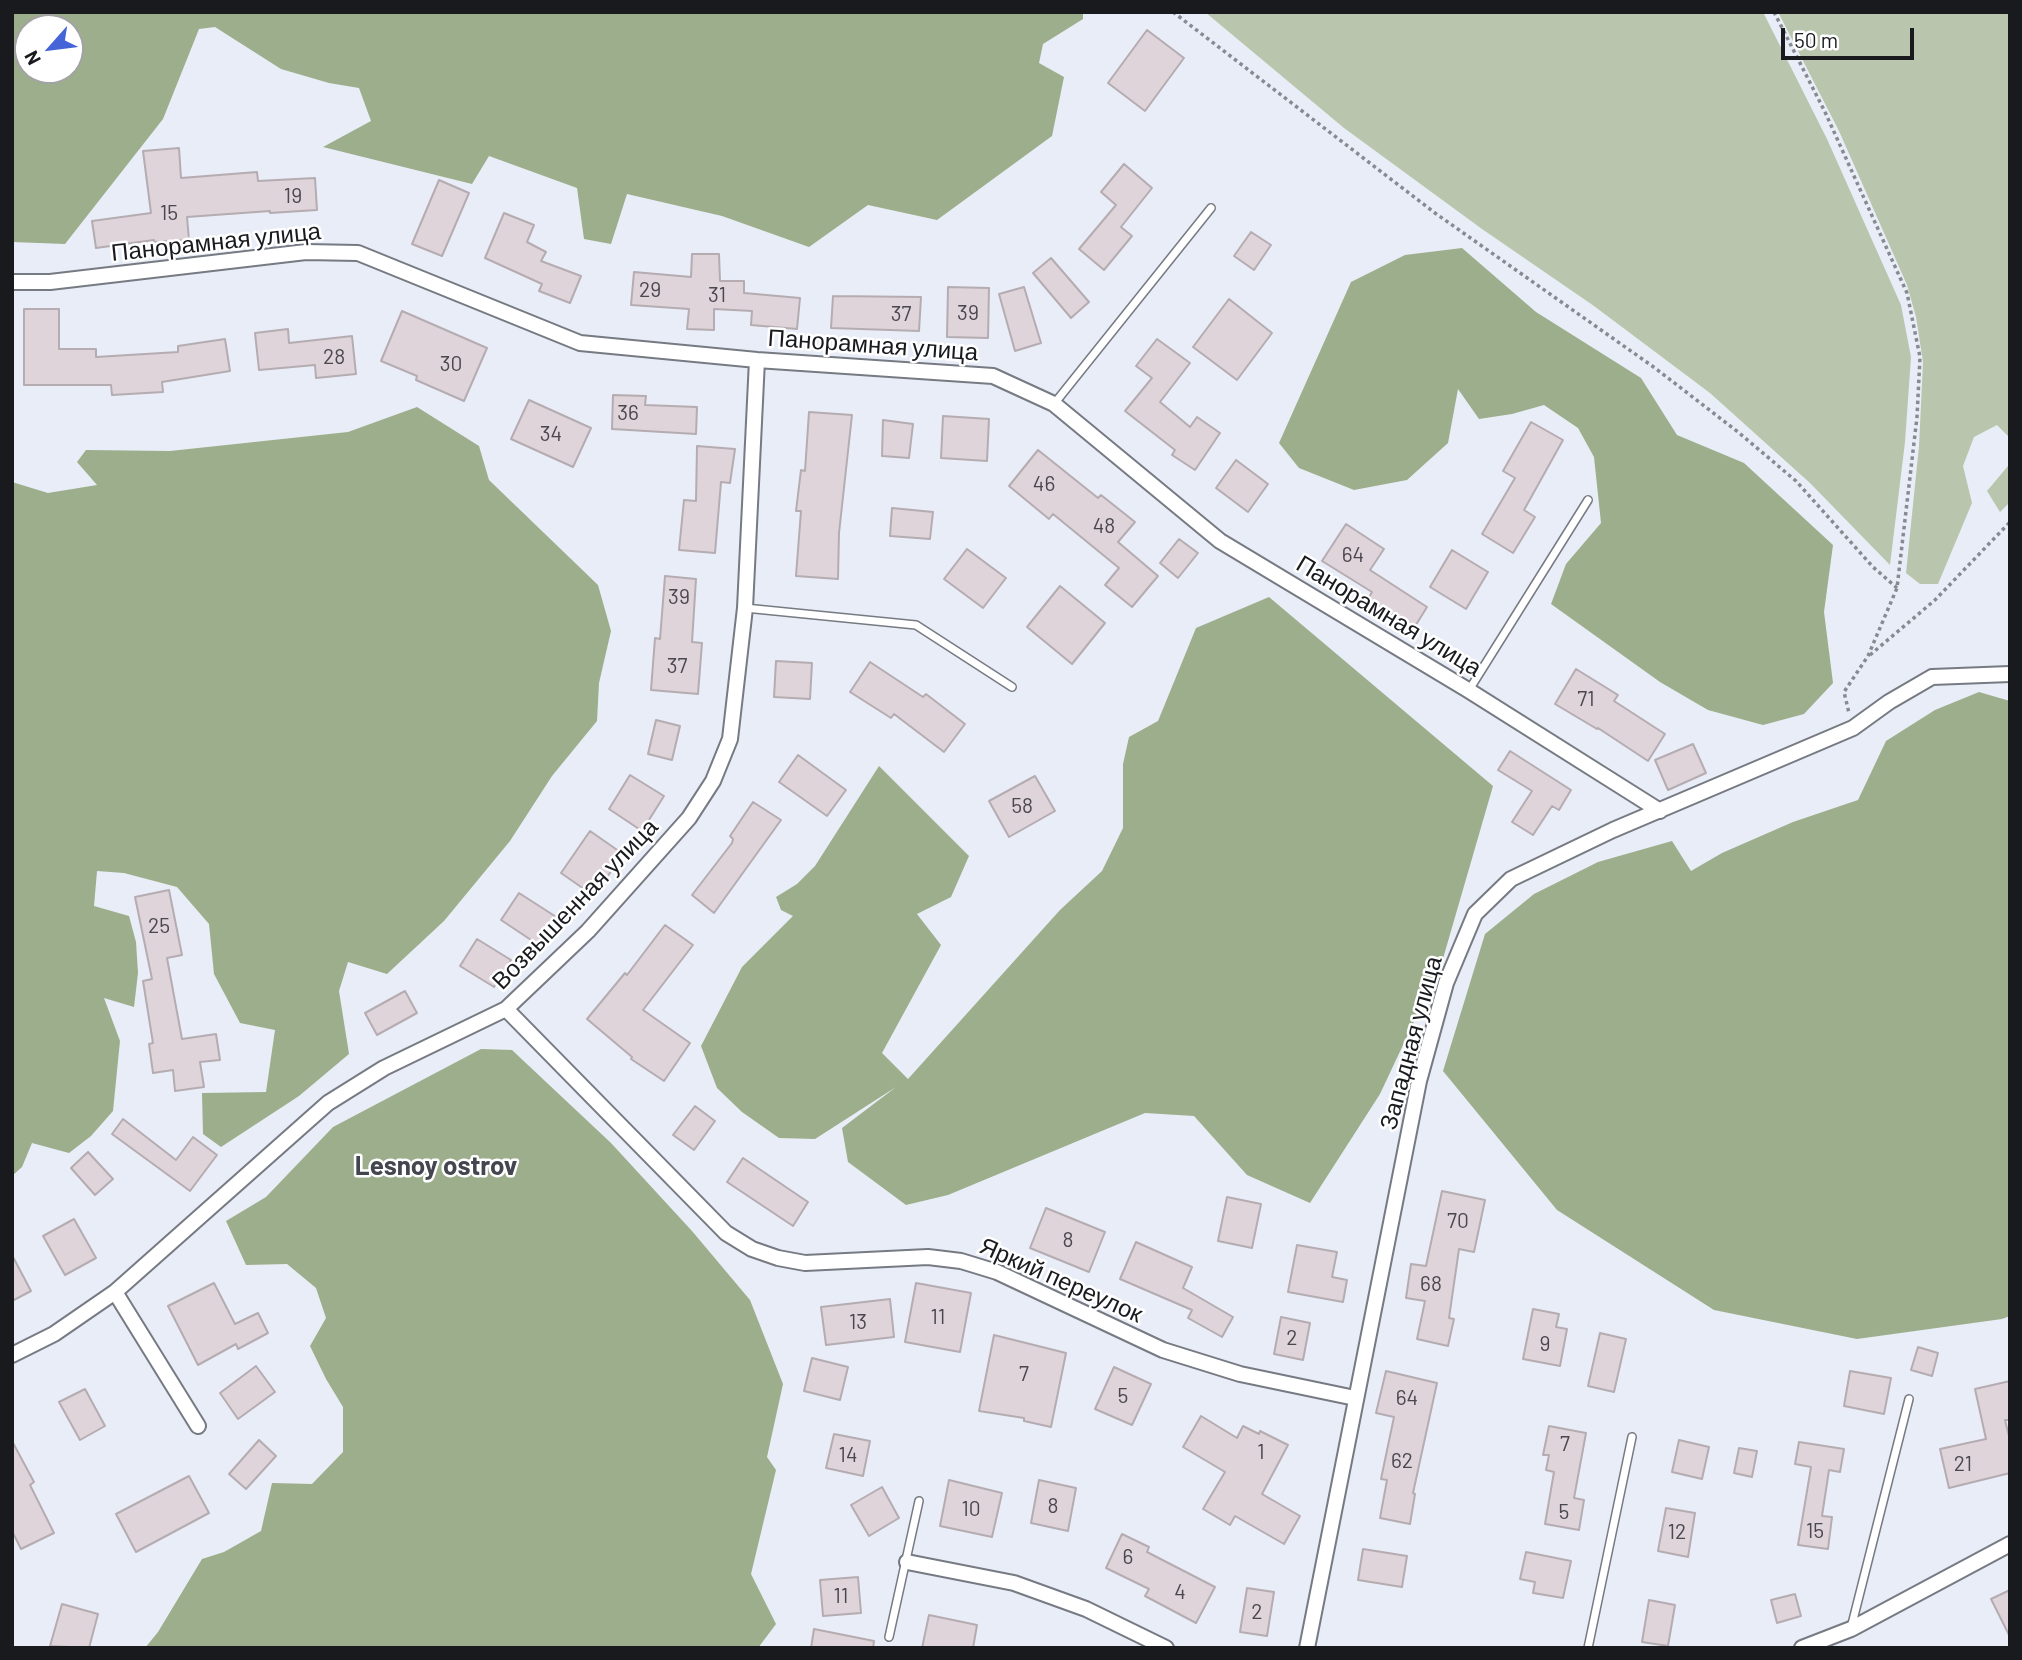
<!DOCTYPE html>
<meta charset="utf-8">
<style>
body{margin:0}
#map{position:relative;width:2022px;height:1660px;overflow:hidden;background:#e9edf7;font-family:Barlow,sans-serif}
canvas{display:block}
.frame{position:absolute;inset:0;border:14px solid #191a1e;pointer-events:none}
.north{position:absolute;left:14px;top:14px;width:70px;height:70px;box-sizing:border-box;background:#fff;border:2px solid #a3a3a5;border-radius:50%;rotate:242deg;font-size:19px;font-weight:700;line-height:28px;text-align:center;color:#191a1e}
.north::after{content:'';display:block;margin:auto;width:24px;height:32px;background:#4464d7;clip-path:polygon(50% 0,100% 100%,50% 72%,0 100%)}
.scale{position:absolute;left:1781px;top:28px;width:133px;height:32px;box-sizing:border-box;border:4px solid #191a1e;border-top:0;padding-left:9px;font-size:21px;line-height:24px;white-space:nowrap;color:#191a1e;-webkit-text-stroke:5px #fff;paint-order:stroke}
</style>
<div id="map">
<canvas width="2022" height="1660"></canvas>
<div class="frame"></div>
<div class="north">N</div>
<div class="scale">50 m</div>
</div>
<script>
const ctx = document.querySelector('canvas').getContext('2d');
ctx.lineJoin = 'round';
function fillPath(path, color) {
  ctx.fillStyle = color;
  ctx.fill(path, 'evenodd');
}
function shape(rows) {
  const path = new Path2D();
  for (const r of rows) {
    path.moveTo(r[0], r[1]);
    for (let i = 2; i < r.length; i += 2) path.lineTo(r[i], r[i + 1]);
  }
  return path;
}
function strokePath(path, color, width, dash) {
  ctx.strokeStyle = color;
  ctx.lineWidth = width;
  ctx.lineCap = dash ? 'butt' : 'round';
  ctx.setLineDash(dash || []);
  ctx.stroke(path);
}
function label(font, color, halo, rows, align = 'center') {
  ctx.font = font + ' Barlow,sans-serif';
  ctx.lineWidth = 5;
  ctx.setLineDash([]);
  ctx.textBaseline = 'middle';
  ctx.strokeStyle = halo;
  ctx.fillStyle = color;
  for (const [text, x, y, turn = 0] of rows) {
    ctx.save();
    ctx.translate(x, y);
    ctx.rotate((+turn || 0) * Math.PI / 180);
    ctx.textAlign = isNaN(turn) ? turn : align;
    if (halo) ctx.strokeText(text, 0, 0);
    ctx.fillText(text, 0, 0);
    ctx.restore();
  }
}
fillPath(shape([
 [1205,12,1763,12,1827,139,1901,305,1911,357,1905,442,1890,565,1810,483,1710,393,1594,306,1482,229,1344,128],
 [1778,12,2010,12,2010,438,1997,425,1974,437,1963,466,1972,503,1938,584,1920,584,1906,573,1919,446,1923,362,1916,317,1907,285,1839,131],
 [2010,460,2010,502,2000,512,1987,491,2008,466]
]), '#b9c6ad');
fillPath(shape([
 [12,12,1083,12,1083,19,1043,44,1039,63,1064,77,1052,136,937,220,868,205,809,247,722,216,627,194,611,244,584,239,577,188,489,156,472,184,323,147,371,121,359,88,329,83,281,69,215,27,199,29,163,119,65,244,12,242],
 [28,28,70,28,70,70,28,70],
 [1462,248,1536,312,1641,378,1677,435,1744,463,1833,545,1824,612,1833,683,1804,714,1763,725,1708,710,1660,682,1551,604,1566,564,1601,523,1594,457,1578,428,1544,405,1512,414,1479,419,1458,389,1448,443,1407,480,1354,490,1299,468,1279,443,1351,282,1405,255],
 [417,407,479,446,489,480,598,585,611,631,599,683,597,721,552,776,510,841,444,921,387,974,348,962,339,991,349,1054,299,1096,221,1147,203,1134,202,1093,266,1092,275,1030,240,1023,214,974,209,924,177,887,124,873,97,871,94,906,129,916,136,942,138,973,134,1007,104,998,120,1041,113,1111,91,1136,69,1153,32,1143,22,1167,12,1176,12,482,48,493,97,485,77,462,86,450,170,451,348,432],
 [1269,597,1493,786,1442,962,1380,1094,1310,1203,1247,1175,1194,1116,1145,1113,948,1195,906,1205,848,1162,842,1128,896,1087,815,1139,779,1138,742,1112,717,1088,701,1046,742,967,793,916,781,910,776,897,797,884,815,866,879,766,969,856,951,897,917,914,941,945,882,1053,908,1079,1060,910,1102,871,1123,828,1123,764,1129,737,1158,721,1196,628],
 [1979,692,2010,701,2010,1316,2002,1319,1857,1339,1714,1310,1557,1210,1443,1071,1485,934,1534,894,1598,862,1672,841,1691,871,1722,853,1793,822,1858,800,1886,741,1935,710],
 [481,1049,512,1050,611,1143,692,1231,750,1300,783,1384,767,1457,776,1470,751,1574,776,1624,758,1648,145,1648,158,1632,202,1559,224,1552,261,1531,272,1483,312,1484,343,1452,343,1407,326,1379,310,1346,326,1318,316,1288,287,1264,246,1265,226,1221,266,1197,333,1127]
]), '#9cae8b');
const building = shape([
 [1147,30,1184,58,1145,111,1108,83,1147,30],
 [179,148,181,178,257,172,258,181,315,178,317,210,270,213,270,211,187,217,189,240,154,242,154,240,96,248,92,221,151,213,143,151,179,148],
 [1124,164,1152,188,1121,227,1132,236,1104,270,1079,249,1116,205,1101,192,1124,164],
 [439,180,469,193,442,256,412,244,439,180],
 [504,213,534,225,527,242,546,252,541,261,581,276,570,303,539,291,542,284,485,258,504,213],
 [1251,232,1271,245,1254,270,1234,256,1251,232],
 [692,254,719,254,720,281,744,281,744,293,800,298,797,329,751,325,752,311,714,309,714,330,687,329,689,309,631,305,634,272,691,277,692,254],
 [1051,258,1089,302,1071,318,1033,273,1051,258],
 [948,287,989,288,988,338,947,337,948,287],
 [1024,287,1041,343,1015,351,999,294,1024,287],
 [833,296,921,297,919,331,831,328,833,296],
 [1229,299,1272,333,1237,380,1193,347,1229,299],
 [24,309,59,309,59,349,96,349,96,357,178,352,178,346,225,339,230,371,162,382,163,392,112,395,111,385,24,385,24,309],
 [402,311,487,348,464,401,416,380,417,376,381,361,402,311],
 [288,329,289,343,352,336,356,374,316,378,315,365,259,370,255,333,288,329],
 [1157,339,1190,363,1160,402,1190,427,1197,417,1220,433,1195,470,1172,455,1175,450,1125,411,1152,378,1136,366,1157,339],
 [613,395,646,396,645,405,697,407,696,434,612,429,613,395],
 [529,400,591,428,573,467,511,439,529,400],
 [809,412,852,415,839,533,838,579,796,576,801,511,796,511,801,470,805,471,809,412],
 [943,416,989,419,987,461,941,458,943,416],
 [883,420,913,424,909,458,882,456,883,420],
 [1531,422,1563,440,1524,510,1535,517,1513,553,1482,534,1515,478,1503,471,1531,422],
 [697,446,735,449,730,483,721,482,715,553,679,550,684,500,696,501,697,446],
 [1038,450,1098,498,1101,495,1135,522,1118,542,1158,576,1132,607,1105,585,1119,568,1053,514,1049,519,1009,486,1038,450],
 [1236,460,1268,484,1248,512,1216,488,1236,460],
 [892,508,933,512,930,539,890,536,892,508],
 [1346,524,1384,549,1370,570,1427,607,1414,628,1368,599,1372,592,1322,561,1346,524],
 [1179,539,1198,553,1178,578,1160,563,1179,539],
 [967,549,1006,578,983,608,944,579,967,549],
 [1452,550,1488,572,1466,609,1430,587,1452,550],
 [665,576,696,579,692,642,702,643,698,694,651,690,655,638,660,639,665,576],
 [1060,586,1105,623,1072,664,1027,627,1060,586],
 [776,661,812,663,810,699,774,697,776,661],
 [870,662,923,697,926,694,965,724,944,752,894,714,891,718,850,692,870,662],
 [1576,669,1618,695,1614,701,1665,734,1648,761,1598,728,1597,729,1555,704,1576,669],
 [656,720,680,726,672,760,648,754,656,720],
 [1693,744,1706,773,1668,790,1655,760,1693,744],
 [1510,751,1571,790,1559,810,1552,806,1533,835,1512,822,1532,791,1498,770,1510,751],
 [798,755,846,790,827,816,779,782,798,755],
 [630,775,664,796,642,831,609,809,630,775],
 [1035,776,1055,811,1009,837,989,801,1035,776],
 [753,802,781,820,714,913,692,895,732,843,733,839,730,836,753,802],
 [590,831,623,854,594,896,561,873,590,831],
 [169,890,182,955,167,958,182,1039,216,1034,220,1060,200,1062,204,1087,175,1091,173,1070,153,1073,149,1044,153,1043,143,981,152,979,135,897,169,890],
 [519,893,561,920,543,948,501,920,519,893],
 [665,925,693,945,643,1010,690,1043,664,1081,631,1059,632,1057,587,1019,625,973,627,975,665,925],
 [477,939,511,960,494,987,460,966,477,939],
 [405,991,417,1013,377,1035,365,1013,405,991],
 [695,1106,715,1121,694,1150,673,1135,695,1106],
 [123,1119,176,1160,193,1137,217,1155,190,1191,112,1134,123,1119],
 [88,1152,113,1179,95,1195,71,1168,88,1152],
 [743,1158,808,1202,793,1226,727,1182,743,1158],
 [1442,1191,1485,1200,1474,1252,1459,1249,1449,1318,1454,1319,1448,1346,1417,1339,1425,1301,1406,1298,1411,1264,1426,1266,1442,1191],
 [1227,1197,1261,1204,1252,1248,1218,1241,1227,1197],
 [1046,1208,1105,1232,1089,1272,1030,1248,1046,1208],
 [74,1219,96,1258,65,1275,43,1236,74,1219],
 [1136,1242,1192,1267,1183,1288,1233,1317,1222,1337,1188,1318,1192,1310,1120,1279,1136,1242],
 [1297,1245,1337,1252,1332,1277,1347,1280,1343,1302,1288,1292,1297,1245],
 [12,1255,31,1291,12,1301,12,1255],
 [214,1283,235,1324,258,1313,268,1333,238,1349,236,1344,198,1365,168,1306,214,1283],
 [916,1283,971,1293,960,1352,905,1342,916,1283],
 [890,1299,894,1337,826,1345,821,1307,890,1299],
 [1533,1309,1559,1314,1556,1327,1567,1329,1560,1366,1523,1359,1533,1309],
 [1281,1317,1310,1323,1303,1360,1274,1354,1281,1317],
 [1600,1333,1626,1339,1614,1392,1588,1386,1600,1333],
 [994,1335,1066,1353,1051,1427,1024,1421,1024,1418,979,1411,994,1335],
 [1918,1347,1938,1353,1932,1376,1911,1370,1918,1347],
 [812,1358,848,1367,840,1400,804,1391,812,1358],
 [256,1366,275,1392,238,1419,220,1393,256,1366],
 [1114,1367,1151,1384,1132,1425,1095,1409,1114,1367],
 [1386,1371,1437,1383,1413,1493,1415,1494,1410,1524,1380,1518,1387,1480,1381,1479,1394,1417,1376,1413,1386,1371],
 [1850,1371,1891,1378,1884,1414,1844,1406,1850,1371],
 [2010,1381,2010,1420,2005,1420,2010,1440,2010,1473,1949,1488,1940,1449,1986,1439,1975,1389,2010,1381],
 [85,1389,105,1426,80,1440,59,1402,85,1389],
 [1201,1416,1237,1438,1243,1426,1259,1434,1260,1431,1288,1445,1262,1494,1300,1516,1284,1544,1235,1516,1230,1525,1203,1509,1225,1472,1183,1447,1201,1416],
 [1549,1426,1586,1433,1574,1498,1584,1500,1579,1530,1545,1524,1554,1472,1546,1470,1549,1455,1543,1455,1549,1426],
 [834,1434,870,1441,863,1476,826,1468,834,1434],
 [259,1440,276,1456,246,1489,229,1474,259,1440],
 [1679,1440,1709,1447,1702,1479,1672,1472,1679,1440],
 [12,1441,34,1482,30,1485,54,1533,21,1549,12,1531,12,1441],
 [1799,1442,1844,1449,1840,1472,1829,1470,1822,1516,1832,1517,1828,1549,1798,1545,1811,1467,1795,1464,1799,1442],
 [1739,1448,1757,1451,1752,1477,1734,1473,1739,1448],
 [189,1476,209,1513,136,1552,116,1514,189,1476],
 [949,1480,1002,1493,992,1537,940,1526,949,1480],
 [1039,1480,1076,1488,1068,1531,1031,1523,1039,1480],
 [882,1487,899,1518,869,1536,851,1505,882,1487],
 [1666,1508,1695,1513,1688,1557,1658,1551,1666,1508],
 [1122,1534,1149,1547,1147,1552,1215,1587,1196,1623,1145,1596,1149,1589,1106,1568,1122,1534],
 [1363,1549,1407,1556,1402,1587,1358,1580,1363,1549],
 [1526,1552,1571,1561,1563,1598,1533,1593,1535,1582,1520,1579,1526,1552],
 [858,1577,861,1613,823,1616,820,1580,858,1577],
 [1247,1588,1274,1592,1267,1636,1240,1632,1247,1588],
 [2010,1590,2010,1637,1991,1599,2010,1590],
 [1795,1594,1801,1616,1777,1623,1771,1600,1795,1594],
 [1649,1600,1675,1605,1668,1646,1642,1642,1649,1600],
 [62,1604,98,1614,89,1648,50,1646,62,1604],
 [929,1615,977,1625,973,1648,922,1648,929,1615],
 [814,1629,874,1641,873,1648,811,1648,814,1629]
]);
fillPath(building, '#ded4da');
strokePath(building, '#b5acb1', 2);
const lane = shape([
 [1054,404,1211,208],
 [745,608,916,625,1012,687],
 [1469,690,1588,500],
 [1851,1628,1909,1399],
 [889,1637,919,1501],
 [1588,1648,1632,1437]
]);
const street = shape([
 [12,282,50,282,306,252,358,253,580,343,757,360,993,376,1054,404,1220,541,1468,690,1660,811],
 [506,1009,726,1233,752,1249,778,1258,805,1263,928,1257,961,1261,997,1272,1163,1350,1240,1374,1355,1398],
 [115,1292,198,1426],
 [12,1355,54,1334,115,1292,328,1103,384,1068,506,1009,588,931,689,818,713,781,730,739,745,608,757,360],
 [907,1562,1014,1583,1086,1609,1166,1648],
 [1307,1648,1419,1081,1446,983,1475,914,1511,879,1613,830,1853,728,1889,702,1932,677,2010,674],
 [1802,1648,1851,1629,2010,1544]
]);
strokePath(lane, '#767a82', 10);
strokePath(street, '#767a82', 18);
strokePath(shape([
 [1173,12,1435,213,1655,368,1738,432,1796,481,1873,567,1897,588],
 [1774,12,1825,112,1907,293,1920,357,1917,417,1897,588,1868,656,1844,692,1849,713],
 [1870,655,1935,600,2010,522]
]), '#888a91', 3.5, [3.5, 3.5]);
strokePath(lane, '#fff', 7);
strokePath(street, '#fff', 14);
label('21px', '#4a484d', null, [
 ["19",293,196],
 ["15",169,213],
 ["29",650,290],
 ["31",717,295],
 ["39",968,313],
 ["37",901,314],
 ["28",334,357],
 ["30",451,364],
 ["36",628,413],
 ["34",551,434],
 ["46",1044,484],
 ["48",1104,526],
 ["64",1353,555],
 ["39",679,597],
 ["37",677,666],
 ["71",1586,699],
 ["58",1022,806],
 ["25",159,926],
 ["70",1458,1221],
 ["8",1068,1240],
 ["68",1431,1284],
 ["11",938,1317],
 ["13",858,1322],
 ["2",1292,1338],
 ["9",1545,1344],
 ["7",1024,1374],
 ["5",1123,1396],
 ["64",1407,1398],
 ["7",1565,1444],
 ["1",1261,1452],
 ["14",848,1455],
 ["62",1402,1461],
 ["21",1963,1464],
 ["8",1053,1506],
 ["10",971,1509],
 ["5",1564,1512],
 ["15",1815,1531],
 ["12",1677,1532],
 ["6",1128,1557],
 ["4",1180,1592],
 ["11",841,1596],
 ["2",1257,1612]
]);
label('24px', '#191a1e', '#fff', [
 ["Панорамная улица",216,242,-6],
 ["Панорамная улица",873,345,4],
 ["Панорамная улица",1389,616,31],
 ["Возвышенная улица",575,904,-46],
 ["Западная улица",1411,1043,-75],
 ["Яркий переулок",1061,1280,24]
]);
label('bold 26px', '#43464e', '#fff', [
 ["Lesnoy ostrov",436,1166]
]);
</script>
